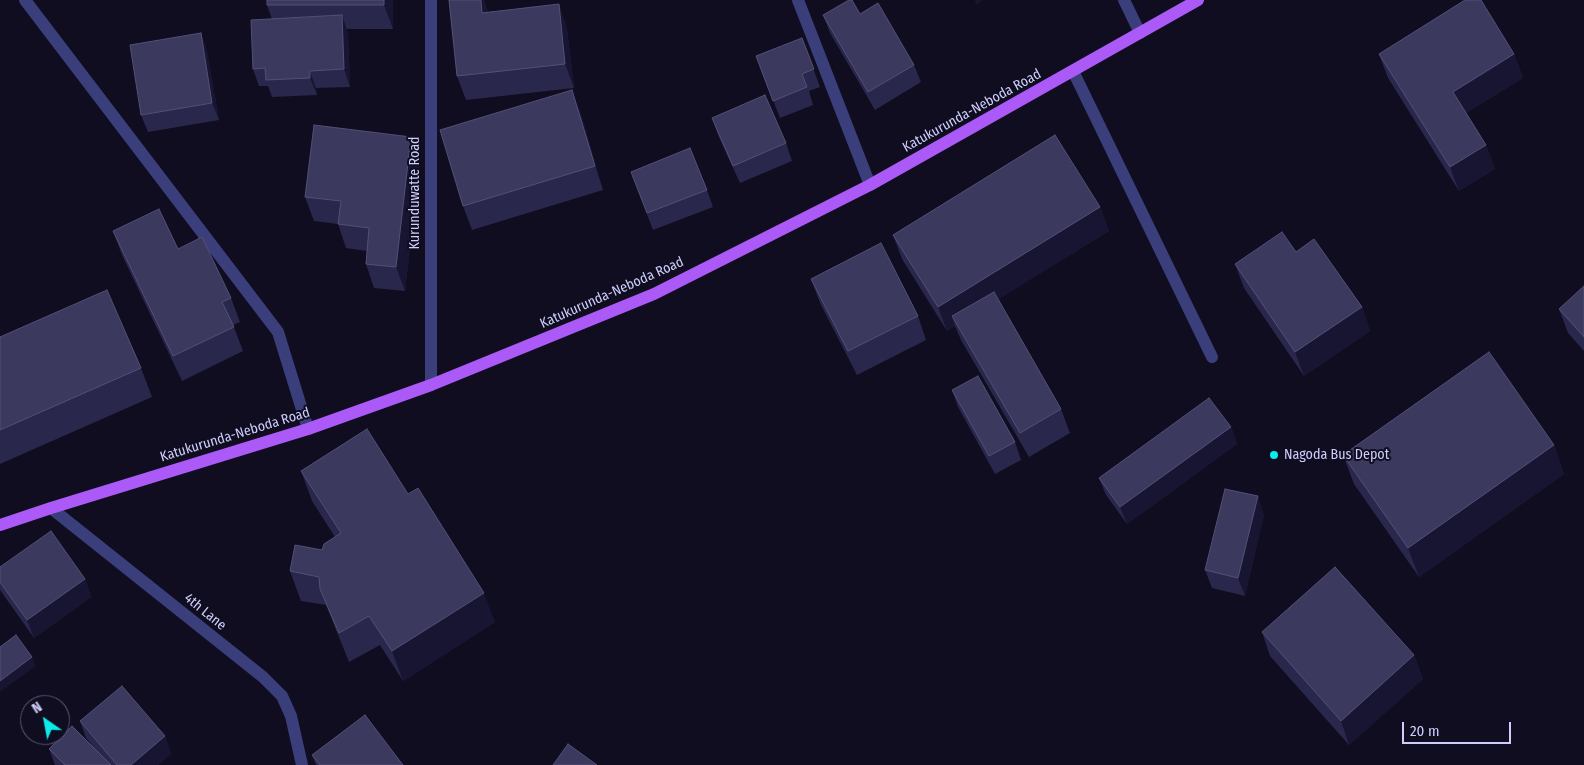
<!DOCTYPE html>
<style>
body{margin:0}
#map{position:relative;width:1584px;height:765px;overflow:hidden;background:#0f0d1f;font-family:"Fira Sans Condensed",sans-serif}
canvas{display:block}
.north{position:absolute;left:20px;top:695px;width:50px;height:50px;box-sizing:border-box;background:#0f0d1f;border:1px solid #5b5a78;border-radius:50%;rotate:327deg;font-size:14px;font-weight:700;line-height:20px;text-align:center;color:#cecefd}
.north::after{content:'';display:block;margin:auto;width:18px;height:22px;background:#0bebeb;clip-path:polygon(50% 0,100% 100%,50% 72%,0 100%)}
.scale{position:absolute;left:1402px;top:722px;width:109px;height:22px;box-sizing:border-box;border:2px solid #cecefd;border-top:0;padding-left:6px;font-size:15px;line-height:18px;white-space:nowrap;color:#cecefd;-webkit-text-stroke:4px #0f0d1f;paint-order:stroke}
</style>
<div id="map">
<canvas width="1584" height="765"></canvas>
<div class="north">N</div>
<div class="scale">20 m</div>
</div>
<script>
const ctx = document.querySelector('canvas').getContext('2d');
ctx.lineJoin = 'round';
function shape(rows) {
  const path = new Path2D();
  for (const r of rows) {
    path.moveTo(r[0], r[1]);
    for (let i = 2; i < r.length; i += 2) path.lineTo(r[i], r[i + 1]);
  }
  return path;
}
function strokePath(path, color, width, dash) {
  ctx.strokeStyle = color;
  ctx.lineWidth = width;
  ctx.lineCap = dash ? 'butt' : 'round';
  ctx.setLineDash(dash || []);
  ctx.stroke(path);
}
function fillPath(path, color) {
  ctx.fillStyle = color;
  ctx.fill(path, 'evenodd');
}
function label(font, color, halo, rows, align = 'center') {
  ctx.font = font + ' "Fira Sans Condensed",sans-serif';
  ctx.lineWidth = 4;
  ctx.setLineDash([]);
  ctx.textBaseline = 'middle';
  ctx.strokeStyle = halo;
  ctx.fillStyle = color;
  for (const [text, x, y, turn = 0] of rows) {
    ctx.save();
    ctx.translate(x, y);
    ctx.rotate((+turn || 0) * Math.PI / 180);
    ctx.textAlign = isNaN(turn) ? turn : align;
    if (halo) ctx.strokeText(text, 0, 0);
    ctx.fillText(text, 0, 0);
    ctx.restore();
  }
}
strokePath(shape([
 [1073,71,1212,357]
]), '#3a3f7c', 12);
strokePath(shape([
 [25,0,278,332,308,429],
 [431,0,431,385],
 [798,0,870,185],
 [1124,0,1140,33],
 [51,508,263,677,282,696,291,716,302,765]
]), '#3a3f7c', 12);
strokePath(shape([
 [0,525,51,508,308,429,431,385,654,294,870,185,1198,0]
]), '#ac5af7', 12);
fillPath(shape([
 [267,0,393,0,393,29,346,29,348,33,350,87,316,88,317,95,272,97,268,86,259,86,253,69,272,19,267,5],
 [449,0,484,0,488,12,559,4,567,29,574,88,466,100,457,76],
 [860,14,914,65,921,82,875,110,830,33,823,15],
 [201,33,207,51,219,120,148,132,141,115],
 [802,38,820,87,809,91,813,105,780,118,756,56],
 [1379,54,1514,54,1523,78,1466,113,1486,145,1495,169,1459,191,1388,78],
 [581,114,603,190,472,230,463,206],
 [712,118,786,143,792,161,740,183,718,135],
 [411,137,420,161,405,291,374,288,366,264,367,251,346,248,338,224,314,221,305,197],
 [631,172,707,190,713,207,653,230],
 [1100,207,1109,231,998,299,1061,409,1070,433,1029,457,961,340,955,326,947,331,902,259,893,235],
 [113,231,178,249,231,298,240,322,233,325,243,351,182,381,122,255],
 [1235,264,1362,307,1370,331,1304,376,1244,288],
 [811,279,918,316,926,340,857,375,820,303],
 [1584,286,1584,351,1568,333,1559,309],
 [0,337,141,368,152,397,0,464],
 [952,390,1015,442,1021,460,995,474,958,407],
 [1231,427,1237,444,1127,524,1106,495,1099,478],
 [1554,445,1564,474,1419,577,1354,484,1343,455],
 [301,471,408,494,495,622,403,681,380,645,349,662,326,605,301,601,290,571,322,550,335,537,312,501],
 [1264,514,1245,596,1212,588,1205,570],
 [0,567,85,579,91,597,34,638,0,590],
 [1262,632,1414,655,1423,679,1349,745,1270,656],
 [80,721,165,736,171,754,158,765,55,765,49,749,97,751,86,738],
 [312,755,403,765,316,765]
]), '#2a274c');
fillPath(shape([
 [384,0,393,0,393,29,384,5],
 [481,0,484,0,488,13,482,13],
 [975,0,983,0,976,5],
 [559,4,567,29,574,88,565,64],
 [342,15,348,33,350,87,344,69],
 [201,33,207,51,219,120,212,103],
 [1514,54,1523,78,1461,116,1453,92],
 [310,71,316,88,317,95,310,78],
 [572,90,581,114,603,190,595,166],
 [411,137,420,161,405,291,396,267],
 [1486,145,1495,169,1459,191,1450,167],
 [1100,207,1109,231,957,325,952,316,955,326,947,331,938,307],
 [1362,307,1370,331,1304,376,1295,352],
 [1231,427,1237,444,1127,524,1120,507],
 [1554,445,1564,474,1419,577,1408,548],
 [1258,496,1264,514,1245,596,1238,578],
 [85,579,91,597,34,638,27,620],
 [484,593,495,622,403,681,392,651],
 [1414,655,1423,679,1349,745,1341,721],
 [32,657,36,666,0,692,0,681],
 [165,736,171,754,158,765,131,765]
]), '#181532');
const building = shape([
 [267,0,384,0,384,5,267,5,267,0],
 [449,0,481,0,482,13,559,4,565,64,457,76,449,0],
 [849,0,852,0,860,14,878,3,914,65,868,92,823,15,849,0],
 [1465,0,1481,0,1514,54,1453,92,1486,145,1450,167,1379,54,1465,0],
 [342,15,344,69,310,71,310,78,266,80,265,68,253,69,251,20,342,15],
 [201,33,212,103,141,115,130,45,201,33],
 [802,38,814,69,802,74,807,87,773,101,756,56,802,38],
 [572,90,595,166,463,206,440,130,572,90],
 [765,95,786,143,733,166,712,118,765,95],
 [314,125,411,137,396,267,366,264,369,228,338,224,341,201,305,197,314,125],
 [1055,135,1100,207,938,307,893,235,1055,135],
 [690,148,707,190,647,213,631,172,690,148],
 [159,209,178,249,202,237,231,298,222,302,234,327,173,356,113,231,159,209],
 [1282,232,1296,252,1314,239,1362,307,1295,352,1235,264,1282,232],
 [881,243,918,316,848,351,811,279,881,243],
 [1584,286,1584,337,1559,309,1584,286],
 [107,290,141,368,0,430,0,337,107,290],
 [994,292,1061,409,1020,433,952,316,994,292],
 [1489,352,1554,445,1408,548,1343,455,1489,352],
 [978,376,1015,442,989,456,952,390,978,376],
 [1209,398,1231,427,1120,507,1099,478,1209,398],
 [367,429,408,494,418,488,484,593,392,651,369,616,339,633,320,589,319,577,290,571,295,545,322,550,324,544,341,533,301,471,367,429],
 [1225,489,1258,496,1238,578,1205,570,1225,489],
 [51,531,85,579,27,620,0,582,0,567,51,531],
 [1335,567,1414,655,1341,721,1262,632,1335,567],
 [16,635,32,657,0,681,0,647,16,635],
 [122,686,165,736,131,765,117,765,80,721,122,686],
 [365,715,403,765,320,765,312,755,365,715],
 [72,726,111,765,65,765,49,749,72,726],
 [568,744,597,765,553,765,568,744]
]);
fillPath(building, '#3c395f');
strokePath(building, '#535078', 1);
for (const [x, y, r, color] of [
 [1274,455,5,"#0bebeb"]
]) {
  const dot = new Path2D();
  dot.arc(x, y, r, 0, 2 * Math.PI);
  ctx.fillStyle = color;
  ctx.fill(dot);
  strokePath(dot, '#0f0d1f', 2);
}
label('14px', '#cecefd', '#0f0d1f', [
 ["Katukurunda-Neboda Road",972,111,-29],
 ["Kurunduwatte Road",415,193,-90],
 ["Katukurunda-Neboda Road",612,293,-24],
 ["Katukurunda-Neboda Road",235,435,-17],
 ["4th Lane",205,612,39]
]);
label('14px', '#cecefd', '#0f0d1f', [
 ["Nagoda Bus Depot",1284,455]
], 'left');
</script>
